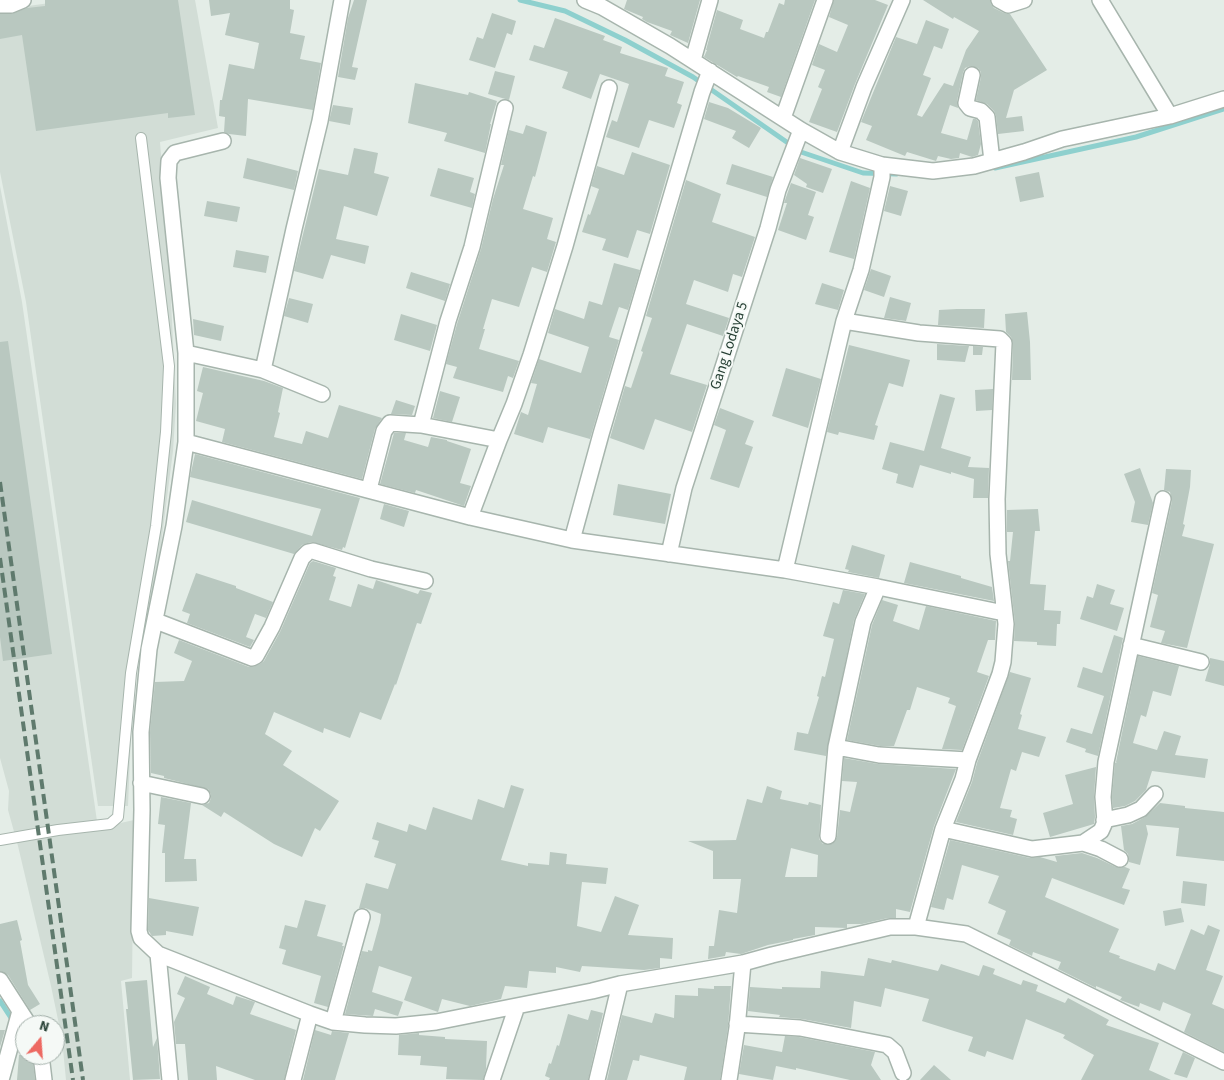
<!DOCTYPE html>
<style>
body{margin:0}
#map{position:relative;width:1224px;height:1080px;overflow:hidden;background:#e4ede7;font-family:"Source Sans 3",sans-serif}
canvas{display:block}
.north{position:absolute;left:15px;top:1015px;width:50px;height:50px;box-sizing:border-box;background:#f5f9f6;border:1px solid #a1aea8;border-radius:50%;rotate:18deg;font-size:14px;font-weight:700;line-height:20px;text-align:center;color:#243e32}
.north::after{content:'';display:block;margin:auto;width:18px;height:22px;background:#ed6962;clip-path:polygon(50% 0,100% 100%,50% 72%,0 100%)}
</style>
<div id="map">
<canvas width="1224" height="1080"></canvas>
<div class="north">N</div>
</div>
<script>
const ctx = document.querySelector('canvas').getContext('2d');
ctx.lineJoin = 'round';
function fillPath(path, color) {
  ctx.fillStyle = color;
  ctx.fill(path, 'evenodd');
}
function shape(rows) {
  const path = new Path2D();
  for (const r of rows) {
    path.moveTo(r[0], r[1]);
    for (let i = 2; i < r.length; i += 2) path.lineTo(r[i], r[i + 1]);
  }
  return path;
}
function strokePath(path, color, width, dash) {
  ctx.strokeStyle = color;
  ctx.lineWidth = width;
  ctx.lineCap = dash ? 'butt' : 'round';
  ctx.setLineDash(dash || []);
  ctx.stroke(path);
}
function label(font, color, halo, rows, align = 'center') {
  ctx.font = font + ' "Source Sans 3",sans-serif';
  ctx.lineWidth = 4;
  ctx.setLineDash([]);
  ctx.textBaseline = 'middle';
  ctx.strokeStyle = halo;
  ctx.fillStyle = color;
  for (const [text, x, y, turn = 0] of rows) {
    ctx.save();
    ctx.translate(x, y);
    ctx.rotate((+turn || 0) * Math.PI / 180);
    ctx.textAlign = isNaN(turn) ? turn : align;
    if (halo) ctx.strokeText(text, 0, 0);
    ctx.fillText(text, 0, 0);
    ctx.restore();
  }
}
fillPath(shape([
 [71,0,195,0,218,128,160,142,169,258,176,404,173,451,158,568,133,684,128,806,98,806,26,302,0,172,0,25,16,22,14,8],
 [0,186,22,302,98,828,134,820,132,978,121,981,130,1080,66,1080,62,1039,51,986,18,846,8,810,9,791,0,758]
]), '#d2ddd6');
strokePath(shape([
 [520,0,565,11,625,40,693,77,801,152,863,173,897,174],
 [995,168,1136,137,1224,109],
 [0,1001,13,1021]
]), '#8ed0ce', 5);
fillPath(shape([
 [45,0,178,0,195,115,168,118,168,113,36,131,22,35,0,39,0,14,11,14,27,8,45,6],
 [209,0,290,0,290,9,294,10,290,33,305,36,300,59,321,63,313,110,248,99,246,136,229,134,224,132,225,117,219,116,220,100,222,100,229,64,254,69,259,43,225,35,230,13,211,16],
 [354,0,367,0,352,67,358,68,355,80,338,77,348,18],
 [627,0,700,0,688,43,670,35,672,31,647,22,642,19,643,17,624,9],
 [785,0,815,0,781,97,767,92,769,87,738,76,737,77,704,57,707,50,706,50,717,10,743,20,740,29,764,38,766,32,768,32,779,3,784,5],
 [834,0,875,0,888,5,855,84,837,132,809,122,822,89,818,87,825,70,812,65,819,44,837,52,848,25,829,17],
 [923,0,990,0,991,4,994,8,1004,13,1010,14,1047,70,1014,90,1006,118,1022,116,1024,131,998,134,996,116,994,111,987,104,976,100,981,77,981,72,978,68,970,66,965,68,963,73,957,101,958,108,950,105,941,133,967,140,973,119,976,119,978,121,981,144,978,155,972,157,960,153,959,158,951,159,938,156,936,161,907,152,905,156,866,140,872,126,861,122,896,37,917,44,926,20,949,29,942,49,934,46,923,75,931,78,917,115,922,117,944,83,953,86,966,50,979,31,954,17,953,19],
 [492,13,516,21,512,35,507,33,495,68,469,60,477,37,483,39],
 [555,18,605,36,603,40,622,47,620,53,668,68,665,76,684,82,677,103,682,105,674,128,649,120,639,148,606,137,612,120,617,122,629,84,600,74,591,99,562,88,568,72,529,60,534,45,544,48],
 [495,71,515,76,509,100,488,94],
 [415,83,468,95,469,92,497,101,490,124,491,124,485,153,444,141,447,133,408,123],
 [709,102,728,108,761,128,749,148,732,138,736,131,704,119],
 [333,105,353,108,350,125,329,121],
 [526,125,547,132,535,177,533,176,523,209,553,218,547,239,556,242,547,272,532,267,519,307,492,299,483,329,485,329,479,349,519,361,513,378,508,376,503,392,453,378,457,367,446,364,457,324,481,249,493,199,504,165,501,165,509,130,523,134],
 [354,148,378,153,374,173,389,177,377,216,344,206,336,239,369,246,365,264,331,255,323,279,294,271,319,169,348,175],
 [632,152,670,165,650,234,637,230,628,258,602,250,606,239,582,232,588,214,590,215,599,189,591,186,597,166,624,175],
 [247,158,298,171,294,190,243,178],
 [800,158,832,169,823,193,806,187,807,184,794,175],
 [732,164,773,177,767,197,726,184],
 [438,168,474,178,470,192,475,194,472,208,430,196],
 [1039,172,1044,197,1020,202,1015,177],
 [686,180,721,194,712,222,755,237,742,277,733,274,728,292,694,280,686,304,729,318,723,336,687,324,670,374,707,385,692,432,655,419,644,450,610,438,625,386,631,388,643,352,641,351,652,318,646,316],
 [851,181,870,188,854,259,829,252],
 [791,183,816,192,808,215,814,217,806,240,778,230,787,203,784,203],
 [890,186,908,191,901,216,884,211],
 [207,201,240,207,237,222,204,216],
 [236,250,269,256,266,273,233,267],
 [614,263,640,270,628,310,619,307,609,337,619,340,590,439,548,427,543,443,514,434,521,412,528,415,537,384,531,383,539,359,581,373,589,347,548,333,555,309,584,319,589,301,602,305],
 [871,269,891,276,884,297,864,290],
 [411,272,450,284,445,301,406,288],
 [822,283,844,290,838,310,815,304],
 [890,297,911,303,906,321,884,318],
 [289,298,313,304,308,323,284,316],
 [957,309,985,309,984,328,938,325,939,310],
 [1027,312,1030,342,1031,380,1012,380,1013,343,1011,337,1006,332,1005,314],
 [401,314,437,325,430,351,394,340],
 [193,319,224,326,221,341,194,335],
 [8,341,52,654,3,661,0,637,0,342],
 [937,344,969,346,965,362,937,360],
 [849,345,910,360,903,387,889,383,875,425,878,426,874,440,839,432,838,435,827,432],
 [973,346,983,347,982,355,973,355],
 [203,367,264,381,283,388,278,412,280,413,274,437,302,444,306,431,328,438,339,405,382,418,375,429,362,479,222,442,225,429,196,421,203,393,197,391],
 [786,368,821,379,808,428,772,416],
 [993,389,992,410,976,411,975,390],
 [440,391,460,397,452,422,433,418],
 [940,394,955,398,941,448,971,457,968,467,989,468,988,498,973,498,974,479,951,472,951,474,920,465,913,488,896,483,898,474,882,469,890,442,924,451],
 [396,400,415,406,412,415,391,414],
 [720,408,754,421,745,444,753,447,739,488,710,479,726,430,714,425],
 [394,433,406,433,404,440,428,447,431,437,447,440,447,441,471,449,460,483,471,486,464,506,416,490,415,493,380,484],
 [195,454,360,498,345,548,343,547,342,550,311,542,302,545,294,554,186,522,192,500,312,536,321,509,190,477],
 [1140,468,1153,503,1148,525,1131,522,1135,502,1124,474],
 [1166,469,1191,470,1190,487,1183,524,1185,525,1182,536,1214,544,1187,648,1161,643,1165,631,1150,627,1158,595,1152,593,1172,501,1170,492,1164,490],
 [618,484,671,494,665,524,613,515],
 [384,504,409,511,404,527,380,519],
 [1038,509,1040,531,1035,531,1030,584,1046,585,1044,610,1061,611,1060,624,1057,624,1056,646,1037,645,1037,642,1014,641,1015,623,1008,561,1010,561,1013,532,1007,532,1007,510],
 [852,545,885,555,879,578,848,572,849,570,845,569],
 [313,561,336,568,333,576,336,577,329,600,351,607,358,584,373,589,376,580,418,594,420,590,432,593,421,624,417,623,396,685,395,684,381,720,360,712,350,738,324,728,323,733,274,712,265,734,292,751,283,765,339,801,320,831,315,828,302,857,274,844,224,812,221,817,202,805,209,803,211,798,211,794,208,789,164,778,164,776,151,773,150,732,155,682,184,681,192,661,174,653,179,640,249,667,253,667,260,664,264,661,280,632,310,563],
 [910,562,961,576,961,578,992,587,994,601,904,583],
 [196,573,236,586,236,588,273,602,266,618,255,614,246,637,254,640,250,647,187,623,190,614,182,611],
 [1097,584,1115,590,1110,604,1124,608,1117,631,1080,619,1087,596,1093,598],
 [843,590,865,594,854,620,826,756,794,750,797,732,808,734,819,697,817,696,822,676,825,677,834,639,823,636,833,602,839,604],
 [882,600,898,605,893,621,919,630,926,606,996,621,995,640,988,640,977,672,989,676,962,750,942,749,956,706,948,703,950,698,917,687,910,710,907,710,894,746,880,746,847,740,872,625],
 [1114,635,1123,638,1098,756,1085,752,1086,749,1066,742,1071,728,1092,734,1104,696,1077,687,1083,667,1102,673],
 [1138,656,1179,666,1171,696,1153,691,1146,717,1141,715,1133,743,1157,750,1164,731,1181,736,1175,755,1208,759,1205,778,1152,771,1146,790,1135,801,1125,806,1113,808,1112,797,1115,763,1117,762,1116,762],
 [1210,658,1224,661,1224,686,1205,681,1210,664],
 [1010,672,1031,678,1020,714,1022,715,1018,729,1046,737,1039,757,1022,752,1016,771,1011,769,1000,808,1012,810,1010,817,1017,819,1013,835,956,822,972,782,977,763],
 [844,758,878,764,956,769,934,826,910,912,896,909,896,918,888,918,862,924,847,924,847,928,815,927,815,935,793,939,793,940,768,945,741,954,726,952,725,956,708,959,709,946,714,946,719,910,737,913,741,879,713,879,713,851,688,841,736,840,747,799,762,803,767,786,782,791,780,799,808,805,809,802,821,805,819,839,823,844,832,844,837,837,840,810,850,812,857,782,842,781],
 [791,848,818,855,817,877,785,877],
 [1096,767,1094,796,1095,817,1094,824,1050,837,1043,813,1073,804,1065,775],
 [511,785,524,789,501,860,528,866,528,863,549,865,550,852,567,854,566,864,608,868,606,884,582,882,577,926,601,932,615,896,639,905,628,935,673,938,672,959,660,958,660,968,644,970,582,966,580,972,556,967,556,973,529,971,527,988,505,986,501,999,470,1006,442,999,438,1012,404,1000,412,977,379,966,372,992,403,1002,398,1016,375,1009,373,1016,345,1014,362,951,368,952,368,950,372,951,380,922,381,914,365,908,359,908,366,883,388,889,396,864,374,857,379,841,372,839,377,822,407,832,409,824,426,830,433,807,472,820,478,799,504,808],
 [161,797,191,803,184,859,196,859,197,881,165,882,165,853,162,853,165,825,158,824],
 [1160,803,1185,806,1185,808,1224,812,1224,861,1176,856,1179,828,1146,825,1148,834,1140,865,1129,862,1128,854,1124,850,1121,826,1132,824,1145,817],
 [950,840,1030,858,1040,857,1057,862,1055,856,1082,853,1097,858,1116,867,1125,867,1130,869,1122,888,1130,890,1124,905,1052,878,1045,897,1119,929,1109,952,1120,956,1119,958,1155,971,1158,963,1175,970,1191,929,1204,935,1208,925,1220,930,1206,970,1223,976,1212,1004,1224,1009,1224,1052,1184,1032,1191,1014,1163,1002,1160,1011,1140,1003,1139,1007,1120,1000,1122,997,1096,986,1096,988,1058,969,1061,962,1033,952,1032,956,1009,945,1011,940,997,934,1006,911,988,903,999,876,962,865,953,900,947,898,944,910,931,907],
 [1183,881,1207,884,1205,906,1181,903],
 [149,898,199,907,193,936,166,931,166,935,152,936,148,930],
 [305,900,326,905,317,936,343,943,342,946,344,946,328,1007,314,1003,321,976,282,964,286,950,279,948,285,925,297,928],
 [1181,908,1184,922,1165,926,1163,911],
 [17,920,22,940,20,941,28,985,40,1004,30,1010,8,975,0,971,0,924],
 [868,958,891,963,892,960,938,971,941,964,979,976,983,965,995,969,993,974,1021,985,1023,980,1038,985,1036,991,1065,1003,1068,998,1109,1020,1106,1025,1159,1043,1149,1070,1171,1080,1081,1080,1094,1055,1063,1038,1065,1035,1026,1019,1013,1060,987,1051,985,1057,968,1051,973,1037,922,1021,929,999,885,988,881,1007,854,1001,851,1028,802,1019,779,1017,780,1015,748,1011,750,987,782,989,782,987,820,988,821,971,864,976],
 [185,976,210,987,207,994,233,1005,236,996,255,1002,250,1014,296,1030,284,1080,255,1080,216,1066,217,1080,188,1080,185,1044,176,1044,174,1022,185,998,177,994],
 [147,980,153,1047,157,1038,160,1079,133,1080,126,1009,128,1009,125,982],
 [714,986,731,986,728,1027,720,1080,684,1080,687,1067,640,1055,639,1061,633,1060,627,1080,607,1080,622,1015,652,1023,655,1013,674,1018,675,995,698,996,698,988,714,989],
 [591,1010,603,1013,588,1080,549,1080,550,1078,545,1076,549,1063,551,1064,557,1045,559,1046,568,1014,588,1020],
 [0,1030,5,1030,0,1047],
 [315,1030,331,1035,332,1031,349,1033,335,1080,303,1080],
 [419,1033,419,1035,445,1037,445,1039,487,1041,486,1069,483,1080,446,1079,447,1067,420,1065,421,1056,398,1055,399,1035],
 [785,1036,799,1037,875,1052,871,1065,881,1080,850,1080,796,1068,796,1070,776,1066,773,1080,739,1074,744,1045,782,1052],
 [1183,1052,1195,1058,1187,1078,1174,1074],
 [19,1055,32,1055,35,1080,17,1080],
 [934,1065,951,1080,920,1080]
]), '#b9c8c0');
const lane = shape([
 [0,840,58,830,110,824,118,817,131,673,156,526,166,432,169,366,141,138]
]);
const street = shape([
 [585,0,602,7,670,46,801,130,840,152,882,165,933,171,974,166,1024,152,1062,139,1170,116,1224,99],
 [999,0,1008,5,1024,0],
 [1100,0,1170,116],
 [0,5,11,5,23,0],
 [693,60,710,0],
 [972,75,966,103,970,108,981,111,987,117,992,161],
 [783,118,825,0],
 [840,152,864,87,902,0],
 [844,321,919,333,1000,339,1004,343,997,499,998,554,1006,624,1003,662,1000,674,968,760,963,779,943,829,916,927],
 [186,353,263,370,294,229,320,121,342,0],
 [263,370,322,394],
 [421,425,448,321,472,247,505,108],
 [186,442,470,517,572,540,785,570,878,587,1004,613],
 [369,489,384,431,390,423,421,425,499,440,514,404,531,355,565,246,609,88],
 [470,517,499,440],
 [572,540,601,434,702,92,710,71],
 [669,554,684,488,768,228,778,190,801,130],
 [785,570,844,321,861,270,882,177,882,165],
 [878,587,863,622,836,747,879,755,968,760],
 [156,621,252,658,256,656,272,627,302,558,308,552,313,551,371,569,425,581],
 [1131,645,1201,662],
 [141,783,202,796],
 [1104,820,1128,815,1141,809,1155,794],
 [943,829,1032,849,1083,843,1101,831,1105,822,1103,797,1106,762,1163,499],
 [828,836,836,747],
 [1083,843,1101,849,1120,859],
 [158,954,310,1014,333,1022,365,1025,396,1026,436,1022,592,991,620,984,743,963,772,955,890,927,916,927,966,934,1224,1062],
 [0,980,29,1025],
 [333,1022,362,917],
 [737,1024,800,1028,887,1045,895,1052,903,1073],
 [41,1055,44,1080],
 [1,1080,20,1011],
 [170,1080,158,954,141,938,139,931,142,810,141,732,149,649,174,526,186,442,186,353,168,178,169,161,175,153,223,141],
 [293,1080,310,1014],
 [492,1080,517,1006],
 [597,1080,620,984],
 [729,1080,737,1028,743,963]
]);
strokePath(lane, '#a7b5ad', 12);
strokePath(street, '#a7b5ad', 18);
strokePath(lane, '#fff', 10);
strokePath(street, '#fff', 15);
strokePath(shape([
 [0,482,83,1080],
 [0,558,73,1080]
]), '#5f7a6d', 4, [10, 5]);
label('15px', '#243e32', '#f5f9f6', [
 ["Gang Lodaya 5",730,346,-72]
]);
</script>
